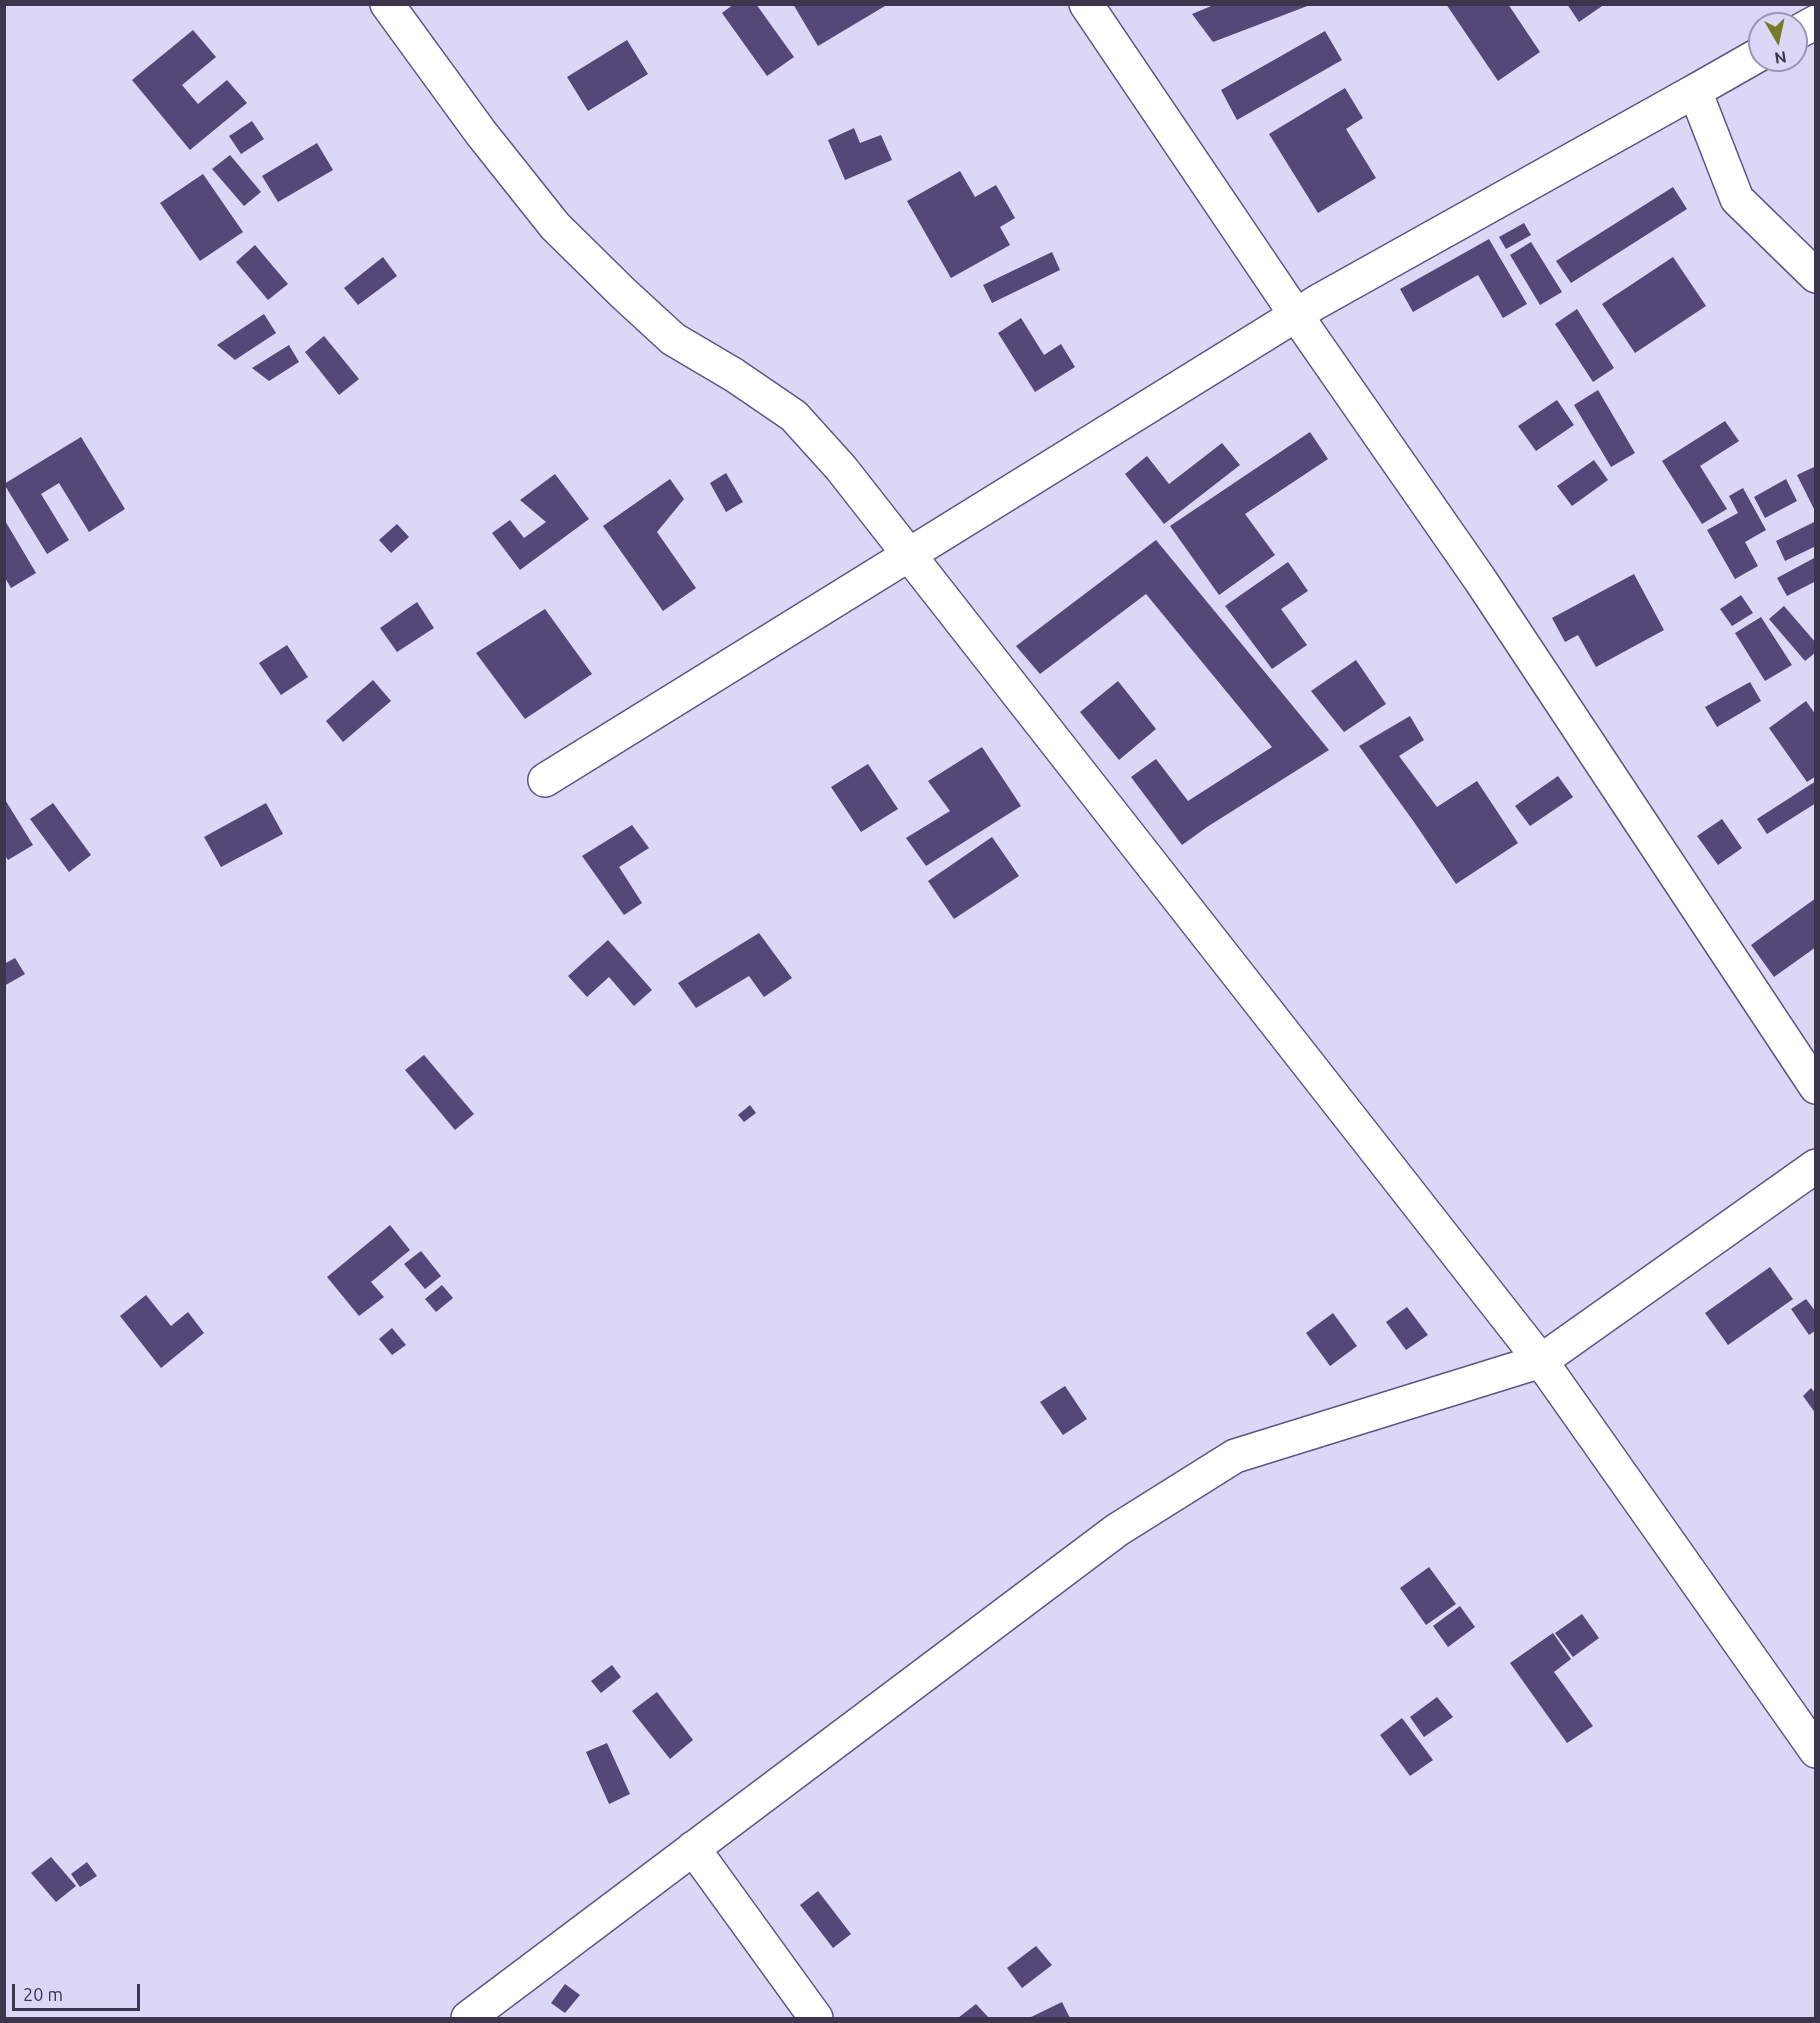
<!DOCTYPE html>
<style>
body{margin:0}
#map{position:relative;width:1820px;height:2023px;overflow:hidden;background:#dcd6f7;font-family:Ubuntu,sans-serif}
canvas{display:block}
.frame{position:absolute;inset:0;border:6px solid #3b364c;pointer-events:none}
.north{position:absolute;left:1748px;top:12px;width:60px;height:60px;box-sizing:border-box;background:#dcd6f7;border:2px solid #9c96b3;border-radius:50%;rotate:171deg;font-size:16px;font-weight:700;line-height:24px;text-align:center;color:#3b364c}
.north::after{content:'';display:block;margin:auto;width:21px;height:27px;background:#757c27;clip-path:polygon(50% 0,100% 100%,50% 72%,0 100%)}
.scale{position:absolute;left:12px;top:1984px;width:128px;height:27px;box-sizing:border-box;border:3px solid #3b364c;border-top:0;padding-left:8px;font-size:18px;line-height:21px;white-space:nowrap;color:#3b364c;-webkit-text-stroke:4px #dcd6f7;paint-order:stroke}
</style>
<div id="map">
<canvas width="1820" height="2023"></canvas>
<div class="frame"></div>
<div class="north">N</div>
<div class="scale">20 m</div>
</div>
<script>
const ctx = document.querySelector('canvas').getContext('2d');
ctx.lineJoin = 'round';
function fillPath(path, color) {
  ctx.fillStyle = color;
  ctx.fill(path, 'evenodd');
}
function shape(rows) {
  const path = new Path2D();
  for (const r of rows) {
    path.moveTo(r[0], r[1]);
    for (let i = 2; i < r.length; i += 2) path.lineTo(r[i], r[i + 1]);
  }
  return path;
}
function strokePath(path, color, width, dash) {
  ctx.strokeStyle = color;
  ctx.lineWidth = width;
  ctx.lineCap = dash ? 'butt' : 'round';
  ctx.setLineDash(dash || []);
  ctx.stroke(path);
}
fillPath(shape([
 [734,4,756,4,794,57,767,76,722,13],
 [793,4,884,4,885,6,818,46],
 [1216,4,1310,4,1310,5,1213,42,1192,14],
 [1446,4,1508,4,1540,52,1498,81],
 [1567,4,1605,4,1579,22],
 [193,30,216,57,182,85,198,104,227,80,247,103,190,150,132,80],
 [1325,31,1342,60,1237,120,1221,90],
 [627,40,648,74,588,111,567,77],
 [1345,88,1363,118,1346,129,1376,178,1318,213,1269,134],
 [252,121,264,139,241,154,229,136],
 [854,128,860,143,881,135,892,160,845,180,828,140],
 [317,143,333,170,278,202,262,176],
 [230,155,261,192,244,206,212,169],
 [960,171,975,197,996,185,1015,218,1000,227,1010,245,951,278,907,201],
 [203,174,243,232,200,261,160,203],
 [1673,187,1687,209,1571,283,1556,261],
 [1524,223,1531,235,1506,249,1499,237],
 [1489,239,1527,304,1503,318,1478,275,1413,312,1400,289],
 [1531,242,1562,292,1540,305,1510,255],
 [255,245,288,284,268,300,236,262],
 [1052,252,1060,270,992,303,983,285],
 [383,257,397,276,358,305,344,288],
 [1673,257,1706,306,1635,353,1602,304],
 [1577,309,1614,368,1593,382,1555,324],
 [264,314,276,333,235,360,217,345],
 [1021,318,1044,355,1061,344,1075,367,1035,392,998,333],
 [324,336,359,379,339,395,305,352],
 [289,345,299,362,269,381,252,368],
 [1598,390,1635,453,1611,467,1574,405],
 [1557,400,1574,425,1536,451,1518,426],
 [1725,421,1739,441,1700,466,1727,509,1702,524,1662,461],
 [1310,432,1328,459,1245,514,1275,555,1219,595,1170,526],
 [81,437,125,509,89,532,59,483,41,494,69,540,47,554,4,484],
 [1222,443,1240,465,1164,524,1125,474,1147,456,1169,484],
 [1594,460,1608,480,1572,506,1557,486],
 [1816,466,1816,513,1797,475],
 [726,473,743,502,726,512,710,483],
 [555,474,589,519,520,570,492,533,510,520,524,538,546,522,520,500],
 [670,479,684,499,657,532,696,588,663,611,603,526],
 [1786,479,1797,501,1765,518,1754,497],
 [1743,488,1766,530,1745,542,1758,566,1735,579,1707,530,1738,513,1729,496],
 [4,519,36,573,11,588,4,576],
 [1816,521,1816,546,1785,561,1776,541],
 [397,524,409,537,391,553,379,540],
 [1156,540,1329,750,1207,827,1182,845,1131,777,1156,759,1188,801,1272,747,1146,594,1040,674,1016,646],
 [1816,557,1816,581,1787,596,1777,578],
 [1288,562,1308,591,1281,609,1307,645,1272,669,1225,606],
 [1634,574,1664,630,1596,667,1578,635,1565,642,1552,618],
 [1741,595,1753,613,1732,626,1720,609],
 [417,602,434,628,397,652,380,628],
 [1784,606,1816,643,1816,652,1805,661,1769,619],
 [545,609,592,674,525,719,476,653],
 [1761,617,1792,665,1765,681,1735,633],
 [287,645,308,677,281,695,259,663],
 [1356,660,1386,704,1344,732,1311,691],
 [373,680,391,701,343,742,326,721],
 [1118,681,1156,729,1119,760,1080,712],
 [1750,682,1761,701,1717,727,1705,707],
 [1806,701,1816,715,1816,776,1807,782,1769,728],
 [1410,716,1424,740,1399,756,1437,807,1477,781,1518,843,1456,884,1414,822,1359,746],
 [982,747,1021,806,926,866,906,838,950,811,928,781],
 [868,764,898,809,861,832,831,787],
 [1558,776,1573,797,1530,826,1515,806],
 [1816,781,1816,803,1767,834,1757,819],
 [4,798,33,845,8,860,4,854],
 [53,803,91,855,69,872,30,819],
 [266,803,283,834,221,867,204,837],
 [1722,819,1742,848,1718,865,1697,836],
 [632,825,649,848,619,867,642,903,624,915,582,856],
 [992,837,1019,876,954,919,928,881],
 [1816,898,1816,947,1774,977,1751,945],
 [759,933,792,978,764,997,749,976,696,1008,678,983],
 [608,940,652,990,634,1006,609,977,587,997,568,976],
 [15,958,25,974,4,986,4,964],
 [424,1055,474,1114,455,1130,405,1070],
 [750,1105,756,1113,744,1122,738,1115],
 [390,1225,410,1250,371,1282,384,1297,359,1316,327,1277],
 [421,1251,441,1276,425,1289,404,1264],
 [1770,1267,1793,1299,1728,1345,1705,1313],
 [442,1285,453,1298,436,1312,425,1299],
 [146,1295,171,1326,188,1312,204,1333,161,1368,120,1316],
 [1806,1299,1816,1312,1816,1330,1809,1335,1791,1309],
 [1407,1307,1428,1335,1406,1350,1386,1322],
 [1333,1313,1357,1346,1330,1366,1306,1333],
 [392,1328,406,1345,392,1355,379,1339],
 [1065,1386,1087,1419,1063,1435,1040,1402],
 [1811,1388,1816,1394,1816,1414,1803,1396],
 [1429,1567,1456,1604,1426,1625,1400,1588],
 [1460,1606,1475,1627,1448,1647,1433,1626],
 [1582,1614,1599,1638,1573,1657,1555,1633],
 [1553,1633,1571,1659,1554,1672,1593,1726,1567,1743,1510,1663],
 [612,1665,621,1677,601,1693,591,1681],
 [657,1692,693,1740,670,1759,632,1711],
 [1437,1697,1453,1717,1424,1737,1410,1717],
 [1402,1718,1433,1760,1410,1776,1380,1735],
 [607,1743,630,1794,609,1804,586,1752],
 [51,1857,76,1886,56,1902,31,1873],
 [87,1862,97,1876,80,1887,71,1874],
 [818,1891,851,1934,833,1948,800,1905],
 [1036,1946,1052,1965,1022,1988,1007,1968],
 [565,1984,580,1995,565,2013,551,2003],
 [1062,2002,1070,2018,1029,2018],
 [976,2004,989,2018,958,2018]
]), '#534877');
const minor = shape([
 [387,4,481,133,555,226,623,293,673,339,734,375,794,416,841,468,1541,1361,1816,1751],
 [1086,4,1296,315,1481,581,1816,1087],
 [1796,33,1816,22],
 [1695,91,1760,54],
 [545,780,1317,302,1695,91,1737,199,1816,276],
 [693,1848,816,2018],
 [468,2018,1117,1530,1235,1456,1541,1361,1816,1166]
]);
strokePath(minor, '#5f5483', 36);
strokePath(minor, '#fff', 33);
</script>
